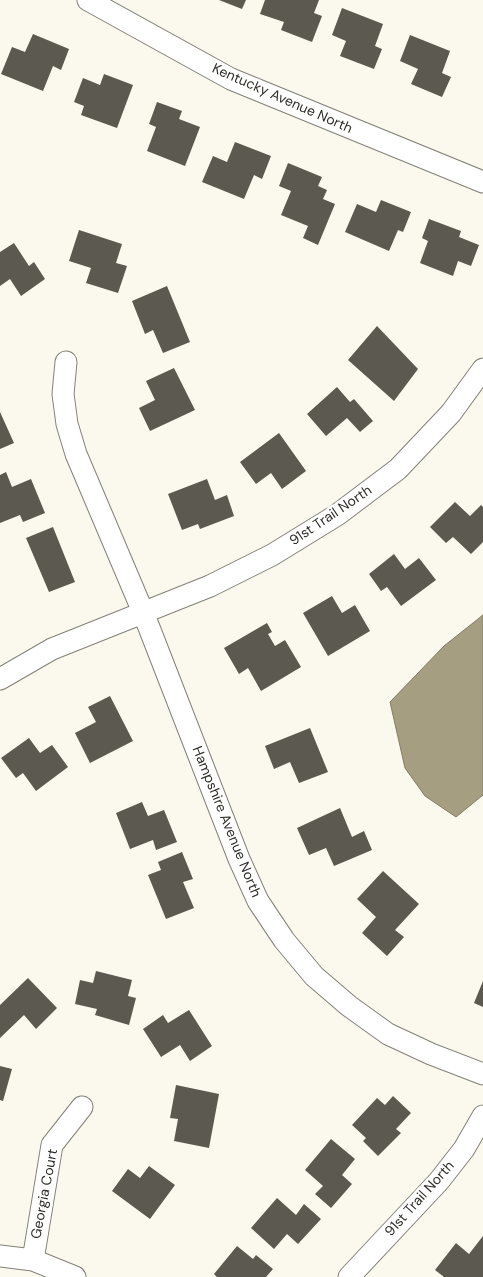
<!DOCTYPE html>
<style>
body{margin:0}
canvas{display:block;background:#fbf8ed}
</style>
<canvas width="483" height="1277"></canvas>
<script>
const ctx = document.querySelector('canvas').getContext('2d');
ctx.lineJoin = 'round';
function fillPath(path, color) {
  ctx.fillStyle = color;
  ctx.fill(path, 'evenodd');
}
function shape(rows) {
  const path = new Path2D();
  for (const r of rows) {
    path.moveTo(r[0], r[1]);
    for (let i = 2; i < r.length; i += 2) path.lineTo(r[i], r[i + 1]);
  }
  return path;
}
function strokePath(path, color, width, dash) {
  ctx.strokeStyle = color;
  ctx.lineWidth = width;
  ctx.lineCap = dash ? 'butt' : 'round';
  ctx.setLineDash(dash || []);
  ctx.stroke(path);
}
function label(font, color, halo, rows, align = 'center') {
  ctx.font = font + ' "DM Sans",sans-serif';
  ctx.lineWidth = 5;
  ctx.setLineDash([]);
  ctx.textBaseline = 'middle';
  ctx.strokeStyle = halo;
  ctx.fillStyle = color;
  for (const [text, x, y, turn = 0] of rows) {
    ctx.save();
    ctx.translate(x, y);
    ctx.rotate((+turn || 0) * Math.PI / 180);
    ctx.textAlign = isNaN(turn) ? turn : align;
    if (halo) ctx.strokeText(text, 0, 0);
    ctx.fillText(text, 0, 0);
    ctx.restore();
  }
}
const water = shape([
 [483,615,483,795,456,817,425,796,405,768,390,702,444,646,483,615]
]);
fillPath(water, '#a59e80');
strokePath(water, '#817c66', 1);
fillPath(shape([
 [219,0,246,0,242,9],
 [265,0,319,0,314,13,322,16,312,42,281,30,284,22,260,14],
 [342,8,383,24,375,46,382,49,374,69,340,56,346,41,332,35],
 [33,34,69,49,61,70,53,66,43,91,1,74,12,47,25,52],
 [410,35,450,51,442,73,451,77,442,97,411,84,418,69,400,61],
 [104,74,133,85,117,128,81,115,84,106,74,102,83,78,100,85],
 [157,102,182,111,179,119,200,127,185,166,147,151,156,127,149,124],
 [235,142,271,156,262,179,254,175,244,199,202,182,213,156,227,162],
 [288,163,322,177,318,186,327,190,323,199,335,204,318,245,303,238,308,226,281,215,291,191,279,186],
 [381,200,411,212,403,232,398,230,389,251,345,232,357,204,376,212],
 [429,219,461,231,459,237,479,245,471,266,458,261,453,276,420,263,428,241,422,238],
 [79,230,122,244,116,263,127,266,118,293,86,283,91,268,69,261],
 [14,243,29,266,34,262,45,279,21,296,10,279,0,286,0,252],
 [167,286,190,342,163,353,153,330,145,334,132,301],
 [377,326,418,369,394,401,348,360],
 [174,368,195,410,150,431,139,408,155,400,146,381],
 [337,387,350,402,354,399,373,421,360,432,347,418,326,436,307,414],
 [0,412,14,443,0,449],
 [279,433,306,471,282,489,271,473,256,484,240,462],
 [6,472,12,487,31,479,45,513,23,522,20,515,0,523,0,475],
 [207,479,215,500,227,495,234,516,200,529,198,524,182,530,168,494],
 [455,502,470,516,481,505,483,507,483,542,471,554,453,537,446,543,430,527],
 [53,527,75,582,49,592,26,538],
 [394,554,405,569,419,558,436,580,401,606,387,587,381,591,369,574],
 [332,596,342,613,355,605,370,631,328,656,303,613],
 [267,623,272,632,268,634,275,646,285,640,301,667,261,691,248,668,239,674,224,648],
 [110,696,133,741,90,763,75,733,96,722,88,707],
 [310,728,328,772,299,783,290,762,274,769,265,746],
 [29,738,40,753,52,745,68,767,36,791,23,773,16,778,1,758],
 [142,802,148,816,164,810,177,842,156,850,153,840,130,849,116,813],
 [340,808,352,837,364,831,372,850,334,866,326,848,309,855,297,828],
 [182,852,193,879,183,882,194,908,166,919,148,875,161,870,158,862],
 [383,871,419,904,395,930,404,937,387,956,362,933,376,917,357,899],
 [96,971,132,980,128,996,136,998,129,1025,95,1015,97,1009,75,1004,80,980,93,983],
 [28,978,57,1008,36,1029,24,1015,0,1038,0,1005],
 [483,981,483,1007,474,1003],
 [189,1010,212,1046,190,1061,180,1045,161,1057,143,1029,163,1015,168,1023],
 [0,1066,12,1069,3,1101,0,1100],
 [176,1085,219,1094,209,1148,174,1141,178,1119,170,1118],
 [393,1096,411,1113,396,1129,401,1133,378,1156,363,1141,366,1138,352,1125,377,1098,385,1105],
 [331,1139,355,1159,342,1175,352,1184,331,1208,315,1194,323,1186,305,1170],
 [149,1166,175,1185,150,1219,112,1191,128,1169,140,1178],
 [277,1198,296,1215,304,1204,321,1219,298,1244,287,1234,274,1249,251,1228],
 [483,1236,483,1277,444,1277,435,1270,456,1243,469,1254],
 [237,1246,253,1259,256,1255,273,1269,266,1277,217,1277,214,1274]
]), '#5b5950');
const minor = shape([
 [88,0,231,79,483,182],
 [66,362,63,394,67,424,76,454,143,612,239,859,258,901,284,940,314,976,349,1006,388,1034,431,1054,483,1074],
 [0,679,52,649,210,586,272,555,337,515,398,469,451,413,483,369],
 [0,1256,33,1260,75,1277],
 [33,1260,52,1145,82,1107],
 [349,1277,439,1181,464,1149,483,1116]
]);
strokePath(minor, '#838177', 23);
strokePath(minor, '#fff', 21);
label('14px', '#2e2d29', '#fff', [
 ["Kentucky Avenue North",282,99,24],
 ["91st Trail North",331,516,-34],
 ["Hampshire Avenue North",226,822,68],
 ["Georgia Court",45,1194,-79],
 ["91st Trail North",420,1199,-48]
]);
</script>
